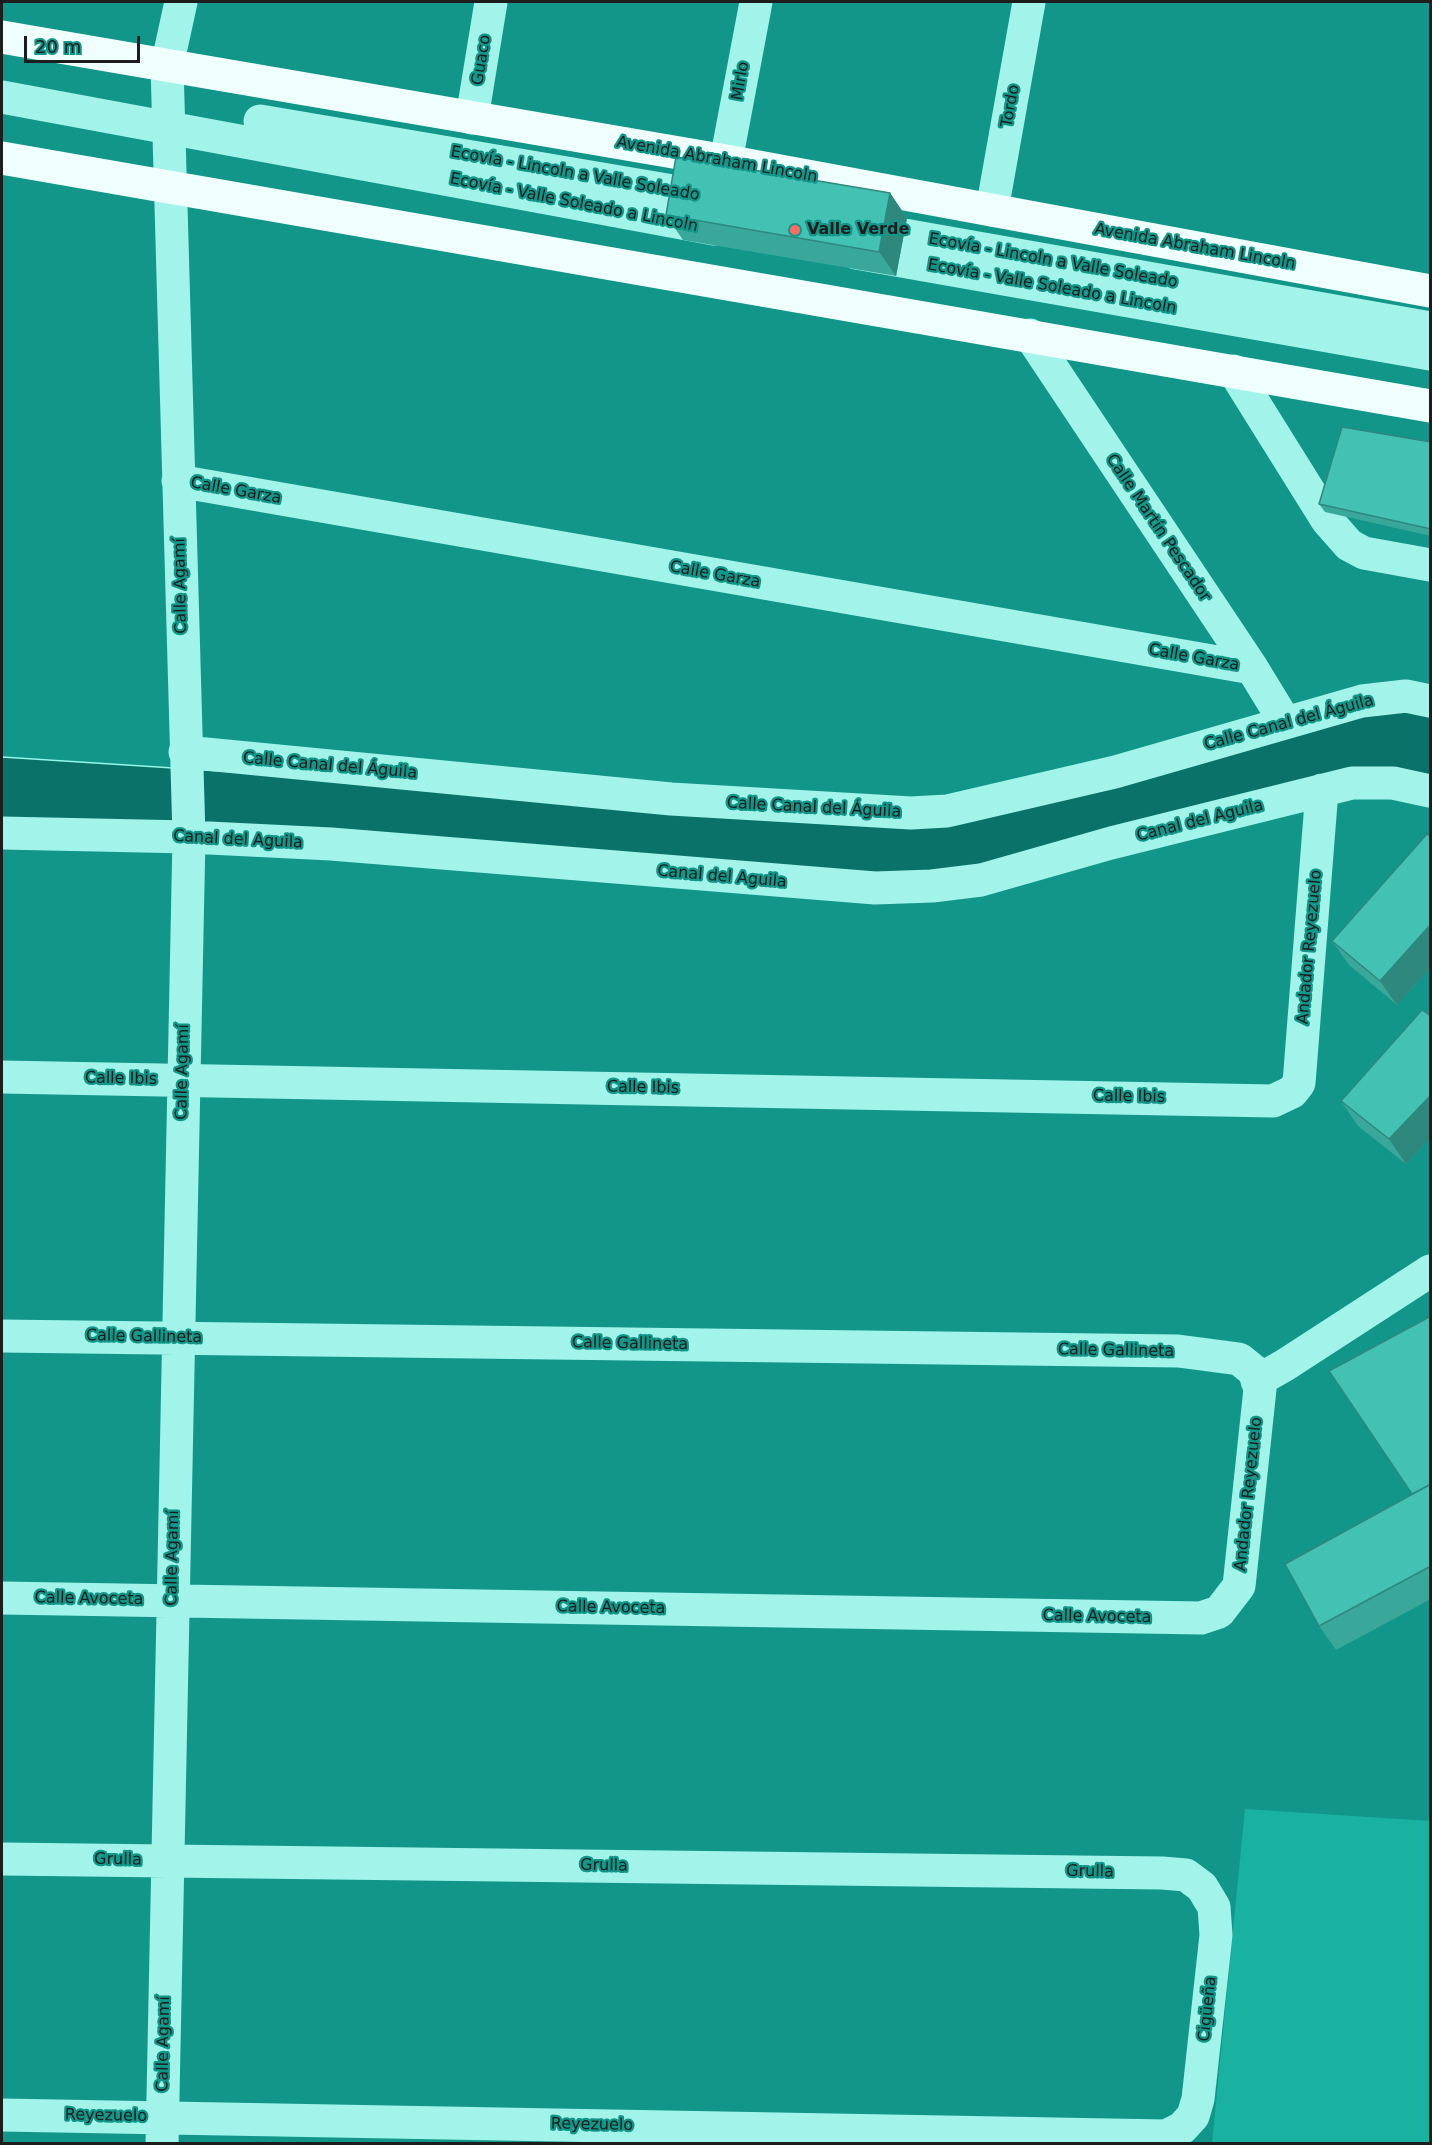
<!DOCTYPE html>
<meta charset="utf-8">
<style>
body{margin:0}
#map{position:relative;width:1432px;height:2145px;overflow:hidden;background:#129689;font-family:"DejaVu Sans",sans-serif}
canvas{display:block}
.frame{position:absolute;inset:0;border:3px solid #1d1d1d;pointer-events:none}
.scale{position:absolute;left:24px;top:36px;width:116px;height:27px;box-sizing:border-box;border:3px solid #1d1d1d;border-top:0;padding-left:8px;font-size:18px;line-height:21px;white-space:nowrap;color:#1d1d1d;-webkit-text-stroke:4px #129689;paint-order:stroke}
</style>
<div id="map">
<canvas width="1432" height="2145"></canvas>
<div class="frame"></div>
<div class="scale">20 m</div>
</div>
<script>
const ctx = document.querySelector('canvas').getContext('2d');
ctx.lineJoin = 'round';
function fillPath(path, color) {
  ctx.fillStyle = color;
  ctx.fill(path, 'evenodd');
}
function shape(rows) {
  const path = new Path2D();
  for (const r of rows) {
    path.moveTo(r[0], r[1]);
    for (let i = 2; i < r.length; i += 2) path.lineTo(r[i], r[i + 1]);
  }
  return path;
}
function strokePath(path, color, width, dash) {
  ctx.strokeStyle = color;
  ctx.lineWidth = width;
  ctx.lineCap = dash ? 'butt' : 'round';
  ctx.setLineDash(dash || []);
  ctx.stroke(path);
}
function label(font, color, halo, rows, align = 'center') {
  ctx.font = font + ' "DejaVu Sans",sans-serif';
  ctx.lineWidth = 4.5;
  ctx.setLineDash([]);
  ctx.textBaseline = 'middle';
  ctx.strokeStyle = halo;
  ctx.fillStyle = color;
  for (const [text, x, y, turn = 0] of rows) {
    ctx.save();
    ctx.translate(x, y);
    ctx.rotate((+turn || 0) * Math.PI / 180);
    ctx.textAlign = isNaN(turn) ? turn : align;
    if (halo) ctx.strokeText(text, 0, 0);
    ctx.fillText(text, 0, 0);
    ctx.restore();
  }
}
fillPath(shape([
 [1245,1809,1430,1821,1430,2143,1212,2143]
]), '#19b1a0');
const water = shape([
 [1430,701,1430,791,1393,783,981,880,2,824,2,757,873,813,1430,701]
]);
fillPath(water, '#0b7269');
strokePath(water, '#93f7ea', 1.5);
strokePath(shape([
 [2,97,714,229],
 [472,118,491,2],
 [260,121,714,198],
 [726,161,756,2],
 [992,210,1029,2],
 [859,227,1430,328],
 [856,253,1430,354],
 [1030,335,1252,668,1285,722],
 [1234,371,1327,520,1349,545,1364,553,1430,565],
 [178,481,1252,668],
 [185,752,671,799,911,813,947,811,1115,772,1362,701,1406,696,1430,701],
 [2,833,189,837,331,844,875,888,932,886,981,880,1111,843,1352,783,1393,783,1430,791],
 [2,1077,1273,1101,1292,1092,1299,1083,1322,790],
 [2,1336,1178,1351,1239,1359,1254,1371,1260,1389,1239,1586,1219,1612,1201,1618,2,1598],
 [1257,1381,1285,1365,1430,1271],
 [2,1859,1162,1873,1186,1875,1202,1887,1214,1907,1216,1935,1198,2099,1193,2116,1182,2128,1166,2136,2,2115],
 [162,2144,189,837,167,66,181,2]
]), '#a2f3ea', 33);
strokePath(shape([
 [2,37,726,161,1430,291],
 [2,158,1430,406]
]), '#eefffe', 33);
fillPath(shape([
 [890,193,907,218,896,276,683,240,666,215],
 [1431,442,1431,536,1325,512,1319,504],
 [1431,837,1431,967,1397,1005,1349,965,1332,941],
 [1431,1016,1431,1137,1406,1164,1358,1126,1341,1101],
 [1431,1316,1431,1599,1336,1650,1319,1626,1412,1494]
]), '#3aa79b');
fillPath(shape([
 [890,193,907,218,896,276,879,252],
 [1431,924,1431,967,1397,1005,1380,981],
 [1431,1095,1431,1137,1406,1164,1389,1139]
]), '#2f887e');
const building = shape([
 [676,157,890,193,879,252,666,215,676,157],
 [1342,427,1431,442,1431,529,1319,504,1342,427],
 [1427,834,1431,837,1431,924,1380,981,1332,941,1427,834],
 [1422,1010,1431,1016,1431,1095,1389,1139,1341,1101,1422,1010],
 [1431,1316,1431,1484,1412,1494,1329,1371,1431,1316],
 [1431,1484,1431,1566,1319,1626,1285,1564,1431,1484]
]);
fillPath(building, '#43c2b4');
strokePath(building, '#2f887e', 1.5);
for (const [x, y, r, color] of [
 [795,230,6,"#ff6c64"]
]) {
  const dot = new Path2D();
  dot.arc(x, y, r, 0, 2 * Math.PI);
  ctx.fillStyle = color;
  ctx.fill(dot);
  strokePath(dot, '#129689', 2);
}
label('16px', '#1d1d1d', '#129689', [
 ["Guaco",482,60,-81],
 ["Mirlo",741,81,-80],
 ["Tordo",1011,106,-80],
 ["Avenida Abraham Lincoln",717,160,10],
 ["Ecovía - Lincoln a Valle Soleado",575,174,10],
 ["Ecovía - Valle Soleado a Lincoln",574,203,11],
 ["Avenida Abraham Lincoln",1195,247,10],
 ["Ecovía - Lincoln a Valle Soleado",1053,261,10],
 ["Ecovía - Valle Soleado a Lincoln",1052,287,10],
 ["Calle Garza",236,491,10],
 ["Calle Martín Pescador",1158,528,56],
 ["Calle Garza",715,575,10],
 ["Calle Agamí",181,586,-91],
 ["Calle Garza",1194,658,10],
 ["Calle Canal del Águila",1289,723,-15],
 ["Calle Canal del Águila",330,766,5],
 ["Calle Canal del Águila",814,808,3],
 ["Canal del Aguila",1200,821,-14],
 ["Canal del Aguila",238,840,3],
 ["Canal del Aguila",722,877,5],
 ["Andador Reyezuelo",1310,947,-85],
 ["Calle Agamí",183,1072,-89],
 ["Calle Ibis",121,1079,1],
 ["Calle Ibis",643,1088,1],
 ["Calle Ibis",1129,1097,1],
 ["Calle Gallineta",144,1337,1],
 ["Calle Gallineta",630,1344,1],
 ["Calle Gallineta",1116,1351,1],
 ["Andador Reyezuelo",1249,1494,-84],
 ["Calle Agamí",173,1558,-89],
 ["Calle Avoceta",89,1599,1],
 ["Calle Avoceta",611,1608,1],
 ["Calle Avoceta",1097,1617,1],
 ["Grulla",118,1860,1],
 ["Grulla",604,1866,1],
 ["Grulla",1090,1872,1],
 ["Cigüeña",1208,2009,-84],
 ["Calle Agamí",164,2044,-89],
 ["Reyezuelo",106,2116,1],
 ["Reyezuelo",592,2125,1]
]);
label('bold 16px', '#1d1d1d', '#129689', [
 ["Valle Verde",807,230]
], 'left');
</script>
